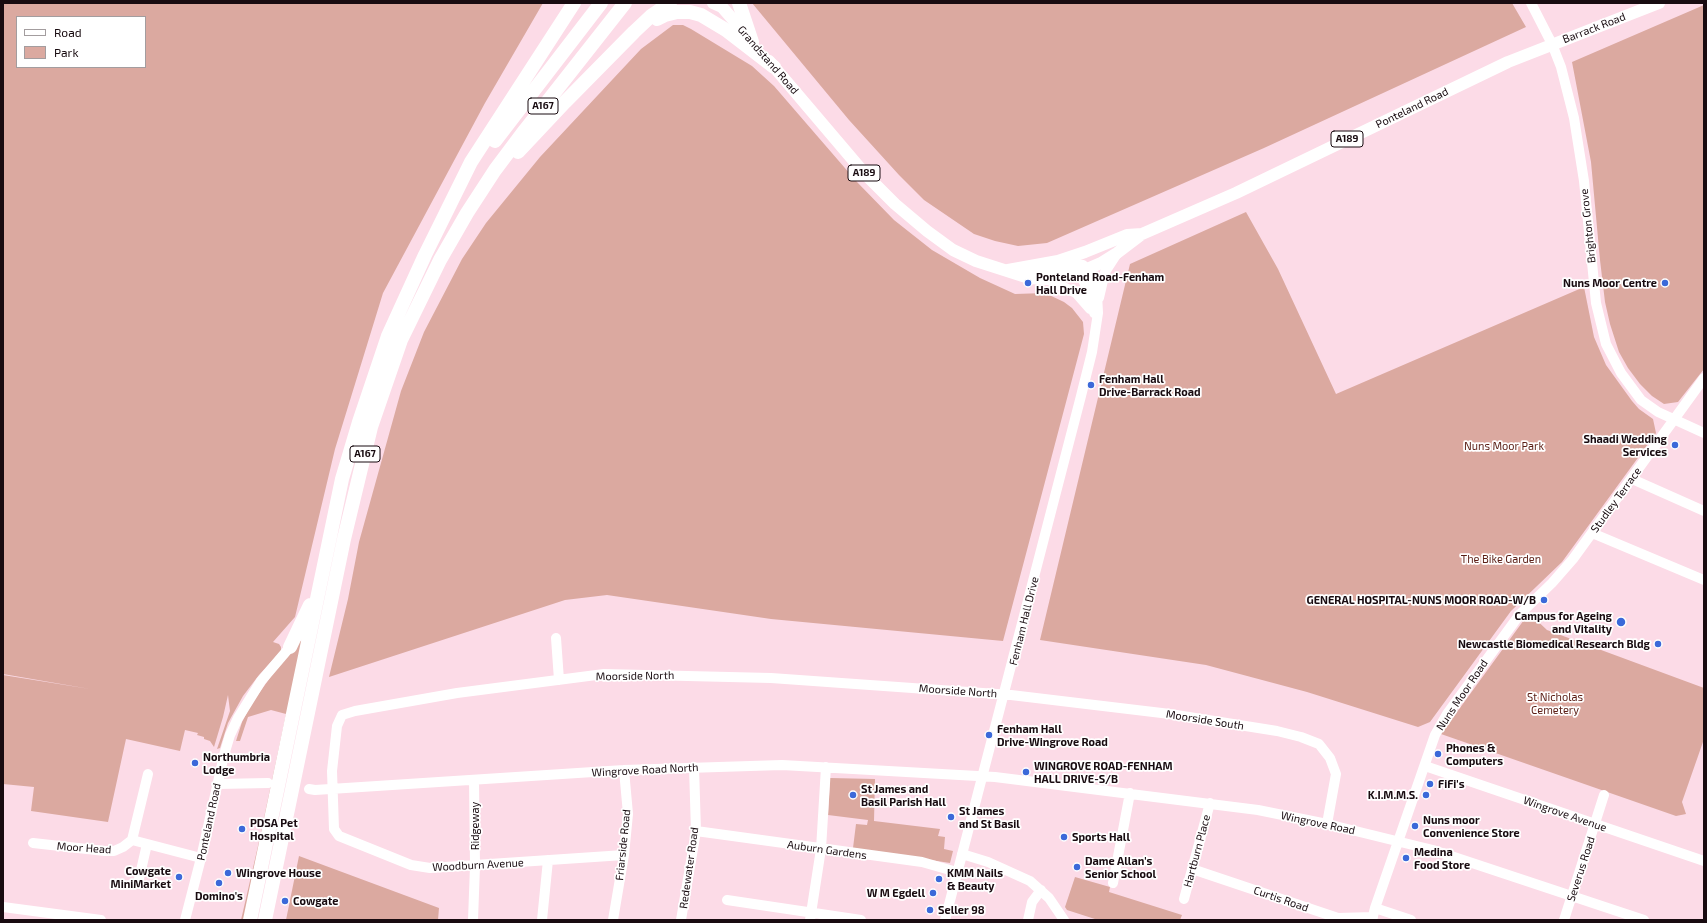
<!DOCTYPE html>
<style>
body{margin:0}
#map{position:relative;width:1707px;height:923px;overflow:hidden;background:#fcdbe7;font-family:"Exo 2",sans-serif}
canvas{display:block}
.frame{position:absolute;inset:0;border:4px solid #180b10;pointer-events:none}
.legend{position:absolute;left:16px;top:16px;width:130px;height:52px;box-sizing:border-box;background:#fff;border:1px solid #a39d9f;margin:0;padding:5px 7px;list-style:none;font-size:12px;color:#180b10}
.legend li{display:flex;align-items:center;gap:8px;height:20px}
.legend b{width:20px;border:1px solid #a39d9f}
</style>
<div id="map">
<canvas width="1707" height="923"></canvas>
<div class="frame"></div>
<ul class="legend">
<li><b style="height:5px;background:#fff"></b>Road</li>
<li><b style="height:11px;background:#dba9a0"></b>Park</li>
</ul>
</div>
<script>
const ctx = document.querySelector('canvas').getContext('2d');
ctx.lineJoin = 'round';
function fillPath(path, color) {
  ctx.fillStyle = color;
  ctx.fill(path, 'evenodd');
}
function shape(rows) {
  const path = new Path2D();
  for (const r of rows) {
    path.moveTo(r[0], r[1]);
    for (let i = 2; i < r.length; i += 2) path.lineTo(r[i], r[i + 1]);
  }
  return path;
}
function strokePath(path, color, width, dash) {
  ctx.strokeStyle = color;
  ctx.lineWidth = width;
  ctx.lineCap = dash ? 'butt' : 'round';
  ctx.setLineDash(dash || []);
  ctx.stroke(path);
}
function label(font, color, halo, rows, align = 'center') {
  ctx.font = font + ' "Exo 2",sans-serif';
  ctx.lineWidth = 3.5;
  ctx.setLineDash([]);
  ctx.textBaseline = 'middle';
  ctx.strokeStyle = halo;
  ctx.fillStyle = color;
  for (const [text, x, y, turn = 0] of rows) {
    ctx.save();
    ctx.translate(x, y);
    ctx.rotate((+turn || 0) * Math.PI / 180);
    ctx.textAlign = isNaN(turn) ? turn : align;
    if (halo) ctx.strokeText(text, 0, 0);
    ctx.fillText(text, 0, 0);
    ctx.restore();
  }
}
fillPath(shape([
 [3,3,543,3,485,103,383,293,335,449,295,617,273,642,279,644,281,647,281,651,259,675,243,696,228,723,220,748,217,749,230,711,228,695,223,717,214,747,210,741,204,739,204,737,197,735,198,733,185,730,180,751,126,739,108,822,31,811,34,787,3,784,3,675,90,689,3,674],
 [17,17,145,17,145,67,17,67],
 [752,3,1512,3,1526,27,1264,148,1047,243,1018,246,995,241,974,234,924,200,899,175,849,120],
 [1704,5,1704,369,1678,402,1664,404,1652,396,1640,384,1628,368,1619,352,1610,324,1605,302,1600,260,1591,162,1572,62],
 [673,25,683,25,691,29,752,66,774,86,857,182,894,220,932,250,980,278,1015,294,1045,293,1064,302,1072,308,1083,322,1084,334,1003,641,771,619,607,595,565,600,329,677,348,599,359,542,401,391,424,332,462,259,486,223,540,157,641,49],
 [1246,212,1278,269,1336,394,1584,287,1594,337,1606,365,1632,401,1639,409,1653,419,1656,433,1562,562,1511,611,1430,722,1418,727,1307,692,1206,665,1040,640,1130,264],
 [1529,613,1547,630,1704,688,1704,739,1682,802,1686,814,1676,816,1441,734],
 [300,641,303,641,245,920,241,920,258,846,286,714,271,710,248,717,240,741,236,741,242,722,252,703,272,675],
 [830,778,875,779,874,821,940,829,938,836,945,837,944,849,953,851,950,863,853,848,856,824,867,825,868,820,828,815],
 [299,856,439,908,438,920,286,920],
 [1075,877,1110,887,1109,892,1182,915,1180,920,1192,920,1098,920,1067,910,1065,907]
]), '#dba9a0');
strokePath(shape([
 [1531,3,1552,44,1561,67,1574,118,1584,181,1596,303,1606,344,1621,373,1641,400,1658,412,1704,433],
 [1079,265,1080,272,1093,305,1094,313],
 [1047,279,1076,293,1090,309],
 [1099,298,1105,272,1116,255],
 [1632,479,1704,511],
 [1592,533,1704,580],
 [556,638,559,680],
 [1425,766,1704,861],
 [218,784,268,783],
 [309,789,315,790,624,770,782,765,995,777,1258,810,1327,824,1433,850,1644,920],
 [696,831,922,862,957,872],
 [132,840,148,774],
 [33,843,105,851,114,851,123,847,132,840,201,858],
 [962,854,988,862,1030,881,1049,898,1064,920],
 [624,855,430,868,411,865,339,836,334,829,332,771,337,726,342,715,355,711,457,693,604,674,771,678,1011,695,1170,714,1277,731,1301,737,1319,744,1330,758,1336,774,1327,824],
 [1192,869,1338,918,1373,917],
 [139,879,147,844],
 [1113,883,1130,793],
 [1184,899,1210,803],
 [727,900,861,920],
 [3,907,101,920],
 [1375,908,1411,920],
 [185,920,201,858,224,755,230,735,238,718,261,681,290,647],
 [473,920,475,866,474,780],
 [542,920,548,860],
 [613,920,624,855,628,814,624,770],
 [681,920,696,831,694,767],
 [810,920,821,849,826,767],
 [945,920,1081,396,1092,352,1098,313,1097,294,1087,269,1083,265,1075,264,1037,272,1018,270],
 [1028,920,1032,902,1041,890],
 [1372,920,1375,908,1435,735,1447,714,1520,614,1552,583,1573,559,1704,378],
 [1564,920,1604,795]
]), '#fff', 10);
strokePath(shape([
 [713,3,722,7,750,39],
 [769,61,865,174,895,204,927,231,953,250,976,261,1029,278,1047,279,1080,272,1101,263,1117,253,1142,234,1236,193,1508,62,1659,3],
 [1008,270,1058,261,1085,252,1127,235,1142,234]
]), '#fff', 12);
strokePath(shape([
 [739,3,752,42],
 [657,19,665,15,677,12,690,12,701,15,726,30,774,67],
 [495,141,601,3],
 [518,152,565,102,634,32,651,16,670,3],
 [290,647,310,605],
 [250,920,342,479,359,422,388,336,425,255,471,162,574,3],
 [265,920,344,539,371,427,401,340,440,260,467,213,495,170,525,130,625,3]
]), '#fff', 14);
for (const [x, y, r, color] of [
 [1028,283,4,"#3b69d9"],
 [1665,283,4,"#3b69d9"],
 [1091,385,4,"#3b69d9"],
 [1675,445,4,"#3b69d9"],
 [1544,600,4,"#3b69d9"],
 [1621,622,5,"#3b69d9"],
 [1658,644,4,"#3b69d9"],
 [989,735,4,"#3b69d9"],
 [1438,754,4,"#3b69d9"],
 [195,763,4,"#3b69d9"],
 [1026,772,4,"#3b69d9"],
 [1430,784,4,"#3b69d9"],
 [853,795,4,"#3b69d9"],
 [1426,795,4,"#3b69d9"],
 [951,817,4,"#3b69d9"],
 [1415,826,4,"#3b69d9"],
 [242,829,4,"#3b69d9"],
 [1064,837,4,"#3b69d9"],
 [1406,858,4,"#3b69d9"],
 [1077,867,4,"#3b69d9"],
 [228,873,4,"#3b69d9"],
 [179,877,4,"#3b69d9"],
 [939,879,4,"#3b69d9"],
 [219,883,4,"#3b69d9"],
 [933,893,4,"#3b69d9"],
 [285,901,4,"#3b69d9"],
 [930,910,4,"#3b69d9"]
]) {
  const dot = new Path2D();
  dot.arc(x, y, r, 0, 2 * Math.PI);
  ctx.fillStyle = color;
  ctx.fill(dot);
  strokePath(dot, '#fff', 1.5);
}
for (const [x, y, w] of [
 [543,106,30],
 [1347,139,32],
 [864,173,32],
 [365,454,30]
]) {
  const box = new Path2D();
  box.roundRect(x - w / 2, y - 8, w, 16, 3);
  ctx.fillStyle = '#fff';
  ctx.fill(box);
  strokePath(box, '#180b10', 1);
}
label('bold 10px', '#180b10', null, [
 ["A167",543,106],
 ["A189",1347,139],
 ["A189",864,173],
 ["A167",365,454]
]);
label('11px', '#180b10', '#fff', [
 ["Barrack Road",1594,28,-21],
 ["Grandstand Road",768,60,49],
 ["Ponteland Road",1412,108,-26],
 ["Brighton Grove",1588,226,-96],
 ["Studley Terrace",1616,500,-54],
 ["Fenham Hall Drive",1024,621,-76],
 ["Moorside North",635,676,-1],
 ["Moorside North",958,691,4],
 ["Nuns Moor Road",1462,695,-56],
 ["Moorside South",1205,720,9],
 ["Wingrove Road North",645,770,-3],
 ["Wingrove Avenue",1565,814,19],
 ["Ponteland Road",209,822,-78],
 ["Wingrove Road",1318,823,12],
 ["Ridgeway",475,826,-90],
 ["Friarside Road",623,845,-84],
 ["Moor Head",84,848,4],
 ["Auburn Gardens",827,850,8],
 ["Hartburn Place",1197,851,-75],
 ["Woodburn Avenue",478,865,-3],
 ["Redewater Road",689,868,-82],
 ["Severus Road",1581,869,-72],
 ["Curtis Road",1281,899,19]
]);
label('bold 11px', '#180b10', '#fff', [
 ["Ponteland Road-Fenham",1036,277],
 ["Hall Drive",1036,290],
 ["Nuns Moor Centre",1657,283,"right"],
 ["Fenham Hall",1099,379],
 ["Drive-Barrack Road",1099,392],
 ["Shaadi Wedding",1667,439,"right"],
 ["Services",1667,452,"right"],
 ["GENERAL HOSPITAL-NUNS MOOR ROAD-W/B",1536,600,"right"],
 ["Campus for Ageing",1612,616,"right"],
 ["and Vitality",1612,629,"right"],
 ["Newcastle Biomedical Research Bldg",1650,644,"right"],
 ["Fenham Hall",997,729],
 ["Drive-Wingrove Road",997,742],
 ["Phones &",1446,748],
 ["Computers",1446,761],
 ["Northumbria",203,757],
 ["Lodge",203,770],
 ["WINGROVE ROAD-FENHAM",1034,766],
 ["HALL DRIVE-S/B",1034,779],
 ["FiFi's",1438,784],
 ["St James and",861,789],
 ["Basil Parish Hall",861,802],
 ["K.I.M.M.S.",1418,795,"right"],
 ["St James",959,811],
 ["and St Basil",959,824],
 ["Nuns moor",1423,820],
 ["Convenience Store",1423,833],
 ["PDSA Pet",250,823],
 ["Hospital",250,836],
 ["Sports Hall",1072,837],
 ["Medina",1414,852],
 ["Food Store",1414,865],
 ["Dame Allan's",1085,861],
 ["Senior School",1085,874],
 ["Cowgate",171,871,"right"],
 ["MiniMarket",171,884,"right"],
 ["Wingrove House",236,873],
 ["KMM Nails",947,873],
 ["& Beauty",947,886],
 ["W M Egdell",925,893,"right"],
 ["Domino's",219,896,"center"],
 ["Cowgate",293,901],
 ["Seller 98",938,910]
], 'left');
label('11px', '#5a1d14', '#fff', [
 ["Nuns Moor Park",1504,446],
 ["The Bike Garden",1501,559],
 ["St Nicholas",1555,697],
 ["Cemetery",1555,710]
]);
</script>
